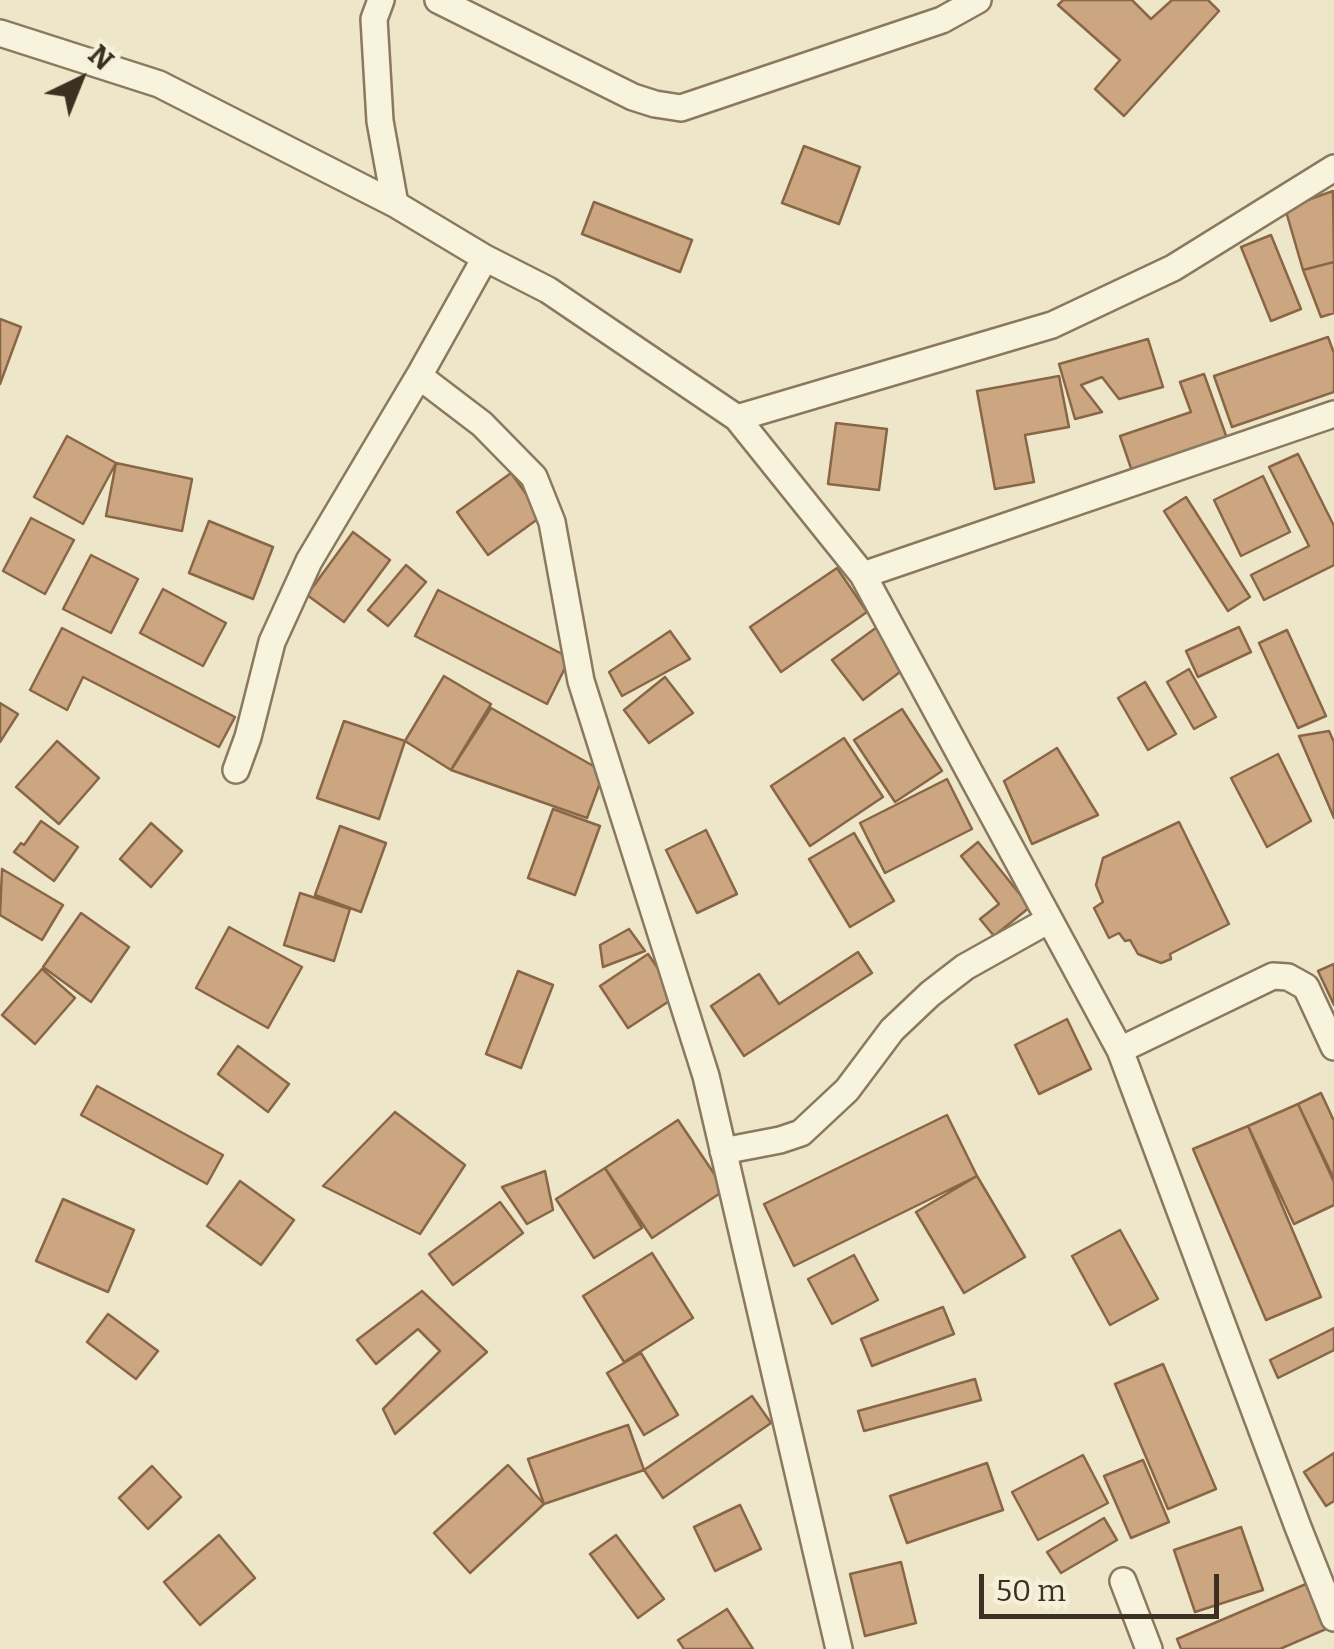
<!DOCTYPE html>
<style>
body{margin:0}
#map{position:relative;width:1334px;height:1649px;overflow:hidden;background:#eee6c9;font-family:Bitter,serif}
canvas{display:block}
.north{position:absolute;left:30px;top:30px;width:100px;height:100px;-webkit-text-stroke:8px #f5f0d9;paint-order:stroke;rotate:43deg;font-size:28px;font-weight:700;line-height:40px;text-align:center;color:#3b3021}
.north::after{content:'';display:block;margin:auto;width:35px;height:45px;background:#3b3021;clip-path:polygon(50% 0,100% 100%,50% 72%,0 100%)}
.scale{position:absolute;left:979px;top:1574px;width:240px;height:45px;box-sizing:border-box;border:5px solid #3b3021;border-top:0;padding-left:12px;font-size:30px;line-height:35px;white-space:nowrap;color:#3b3021;-webkit-text-stroke:8px #f5f0d9;paint-order:stroke}
</style>
<div id="map">
<canvas width="1334" height="1649"></canvas>
<div class="north">N</div>
<div class="scale">50 m</div>
</div>
<script>
const ctx = document.querySelector('canvas').getContext('2d');
ctx.lineJoin = 'round';
function fillPath(path, color) {
  ctx.fillStyle = color;
  ctx.fill(path, 'evenodd');
}
function shape(rows) {
  const path = new Path2D();
  for (const r of rows) {
    path.moveTo(r[0], r[1]);
    for (let i = 2; i < r.length; i += 2) path.lineTo(r[i], r[i + 1]);
  }
  return path;
}
function strokePath(path, color, width, dash) {
  ctx.strokeStyle = color;
  ctx.lineWidth = width;
  ctx.lineCap = dash ? 'butt' : 'round';
  ctx.setLineDash(dash || []);
  ctx.stroke(path);
}
const building = shape([
 [1063,0,1132,0,1151,19,1172,0,1208,0,1219,11,1124,116,1095,89,1120,60,1058,5,1063,0],
 [804,146,860,167,839,224,782,203,804,146],
 [1333,191,1334,262,1303,270,1285,208,1333,191],
 [594,202,692,240,680,272,582,234,594,202],
 [1271,235,1301,309,1271,321,1241,247,1271,235],
 [1334,262,1334,313,1321,317,1303,270,1334,262],
 [0,319,21,327,0,384,0,319],
 [1328,337,1334,353,1334,392,1232,427,1214,376,1328,337],
 [1148,339,1163,387,1119,399,1102,377,1081,385,1102,412,1075,419,1059,364,1148,339],
 [1204,374,1229,444,1134,477,1120,436,1191,412,1180,382,1204,374],
 [1059,376,1069,427,1025,435,1034,482,995,489,977,391,1059,376],
 [836,423,887,429,879,490,828,484,836,423],
 [67,436,116,463,83,524,34,497,67,436],
 [1298,454,1334,526,1334,565,1264,600,1251,575,1309,546,1269,467,1298,454],
 [116,463,192,479,182,531,106,516,116,463],
 [511,473,542,516,488,555,457,512,511,473],
 [1263,476,1290,532,1241,556,1214,500,1263,476],
 [1186,497,1250,597,1228,611,1164,511,1186,497],
 [31,518,74,540,45,594,3,571,31,518],
 [209,521,273,547,253,599,189,573,209,521],
 [353,532,390,560,344,622,307,595,353,532],
 [91,555,138,579,111,633,63,609,91,555],
 [406,565,426,582,388,626,368,610,406,565],
 [837,568,867,612,781,672,750,627,837,568],
 [163,589,226,623,203,666,140,633,163,589],
 [438,590,570,658,547,704,415,636,438,590],
 [877,627,908,666,863,700,832,660,877,627],
 [1239,627,1251,652,1198,677,1186,651,1239,627],
 [62,628,235,717,219,747,83,677,67,710,30,690,62,628],
 [1287,630,1326,716,1298,728,1259,643,1287,630],
 [670,631,690,659,622,696,609,672,670,631],
 [1189,669,1216,717,1194,729,1167,682,1189,669],
 [444,676,491,704,451,770,405,741,444,676],
 [665,677,693,713,649,743,624,710,665,677],
 [1145,682,1176,734,1148,750,1118,698,1145,682],
 [0,703,18,714,0,742,0,703],
 [491,708,604,772,587,818,451,770,491,708],
 [902,709,942,771,895,802,854,740,902,709],
 [344,721,405,741,379,819,317,798,344,721],
 [1329,731,1334,742,1334,818,1299,736,1329,731],
 [844,738,883,797,810,846,771,786,844,738],
 [57,741,99,778,59,824,16,787,57,741],
 [1057,748,1098,815,1032,844,1004,781,1057,748],
 [1278,754,1311,821,1267,847,1231,778,1278,754],
 [947,779,972,829,885,873,860,823,947,779],
 [553,809,600,826,575,895,528,878,553,809],
 [41,821,78,847,54,881,14,852,21,843,24,845,41,821],
 [1179,822,1229,924,1170,954,1171,959,1161,963,1138,954,1130,940,1125,941,1119,933,1109,938,1094,908,1103,902,1096,885,1103,858,1179,822],
 [151,823,182,851,151,887,120,859,151,823],
 [340,826,386,843,361,912,315,895,340,826],
 [706,830,737,894,697,913,666,850,706,830],
 [854,833,894,901,850,927,809,859,854,833],
 [978,842,1030,907,994,936,980,919,999,904,961,856,978,842],
 [2,869,63,905,42,940,0,915,2,869],
 [300,893,350,909,334,961,284,945,300,893],
 [81,913,129,947,91,1002,43,967,81,913],
 [229,927,302,967,268,1028,196,988,229,927],
 [629,929,645,951,603,967,600,945,629,929],
 [858,952,872,973,744,1056,711,1006,759,974,779,1004,858,952],
 [648,954,677,996,628,1028,600,986,648,954],
 [1334,964,1334,1005,1318,971,1334,964],
 [42,969,75,998,35,1044,2,1015,42,969],
 [518,971,553,985,521,1068,486,1054,518,971],
 [1067,1019,1091,1069,1039,1094,1015,1045,1067,1019],
 [238,1046,289,1084,268,1112,218,1074,238,1046],
 [97,1086,223,1155,207,1184,81,1115,97,1086],
 [1321,1093,1334,1121,1334,1179,1298,1104,1321,1093],
 [1298,1104,1334,1182,1334,1205,1294,1224,1248,1126,1298,1104],
 [395,1112,465,1165,420,1234,323,1186,395,1112],
 [947,1115,977,1176,794,1266,764,1204,947,1115],
 [678,1120,725,1190,652,1238,605,1168,678,1120],
 [1248,1126,1321,1297,1266,1320,1193,1149,1248,1126],
 [605,1168,642,1228,594,1258,556,1199,605,1168],
 [545,1171,553,1210,527,1224,502,1187,545,1171],
 [977,1176,1025,1257,964,1293,916,1212,977,1176],
 [240,1181,294,1220,261,1265,207,1226,240,1181],
 [63,1199,134,1230,108,1292,36,1261,63,1199],
 [500,1202,523,1233,453,1285,429,1254,500,1202],
 [1120,1230,1158,1299,1110,1325,1072,1256,1120,1230],
 [652,1253,693,1318,624,1362,583,1296,652,1253],
 [854,1255,878,1300,832,1324,808,1279,854,1255],
 [422,1291,487,1352,395,1434,383,1409,440,1351,418,1329,376,1364,357,1340,422,1291],
 [943,1307,954,1334,872,1366,861,1339,943,1307],
 [108,1314,158,1351,136,1379,87,1342,108,1314],
 [1334,1328,1334,1350,1278,1378,1270,1360,1334,1328],
 [641,1353,678,1415,644,1435,607,1373,641,1353],
 [1163,1364,1216,1489,1168,1509,1115,1384,1163,1364],
 [975,1379,981,1400,864,1431,858,1411,975,1379],
 [752,1396,771,1423,663,1498,644,1470,752,1396],
 [628,1425,644,1470,544,1504,528,1459,628,1425],
 [1334,1453,1334,1501,1326,1506,1304,1472,1334,1453],
 [1083,1455,1108,1503,1038,1540,1012,1492,1083,1455],
 [1143,1460,1169,1522,1131,1538,1104,1476,1143,1460],
 [987,1463,1003,1510,907,1543,890,1496,987,1463],
 [508,1465,544,1504,470,1573,434,1533,508,1465],
 [152,1466,181,1497,148,1529,119,1498,152,1466],
 [740,1505,761,1549,715,1571,694,1527,740,1505],
 [1104,1518,1117,1540,1061,1573,1047,1552,1104,1518],
 [1241,1527,1263,1590,1195,1612,1174,1550,1241,1527],
 [219,1535,255,1578,200,1625,164,1582,219,1535],
 [616,1535,664,1599,638,1618,590,1554,616,1535],
 [901,1562,916,1623,865,1636,850,1574,901,1562],
 [1306,1584,1326,1629,1280,1649,1181,1649,1177,1639,1306,1584],
 [727,1609,753,1649,684,1649,678,1640,727,1609]
]);
fillPath(building, '#cba681');
strokePath(building, '#896645', 2.5);
const minor = shape([
 [381,0,374,19,380,121,395,204,485,258,548,290,737,418,1052,325,1173,268,1334,168],
 [438,0,633,97,655,104,681,108,942,20,978,0],
 [0,33,159,84,395,204],
 [485,258,419,376,482,424,534,477,552,522,581,681,706,1076,839,1649],
 [737,418,863,575,1120,1050,1298,1527,1334,1618],
 [863,575,1334,414],
 [236,770,248,737,272,642,309,561,419,376],
 [1120,1050,1273,976,1288,977,1306,987,1334,1047],
 [723,1151,780,1140,801,1133,847,1090,892,1030,930,994,965,967,1049,920],
 [1123,1581,1149,1649]
]);
strokePath(minor, '#8a795e', 30);
strokePath(minor, '#f8f3dd', 25);
</script>
